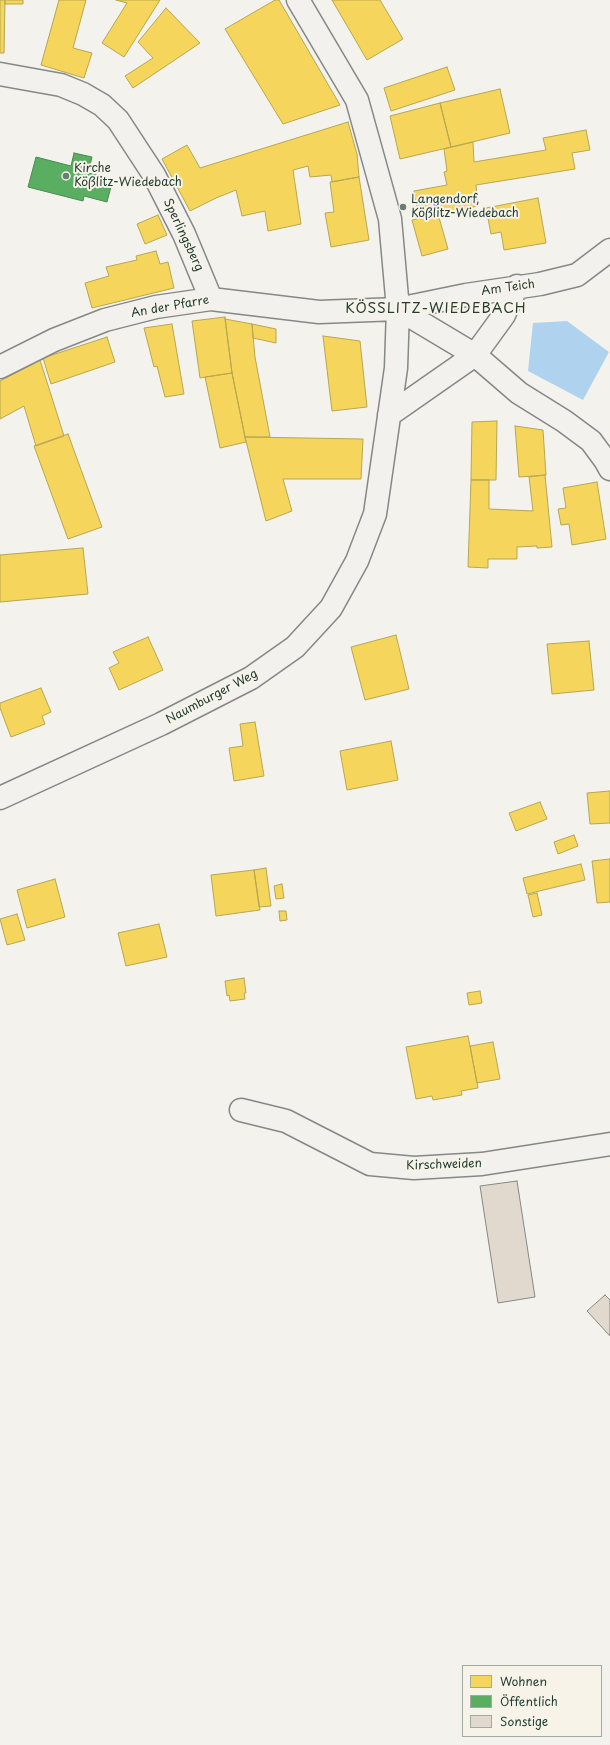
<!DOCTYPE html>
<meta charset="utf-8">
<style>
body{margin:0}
#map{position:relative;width:610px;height:1745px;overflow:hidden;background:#f4f2ec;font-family:"Playpen Sans",sans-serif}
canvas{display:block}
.legend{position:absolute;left:462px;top:1665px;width:140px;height:72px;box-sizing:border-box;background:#f7f3e8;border:1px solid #a1aaa0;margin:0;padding:5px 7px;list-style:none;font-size:12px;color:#1f3d34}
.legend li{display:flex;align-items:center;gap:8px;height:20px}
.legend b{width:20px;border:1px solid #a1aaa0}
</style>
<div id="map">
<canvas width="610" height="1745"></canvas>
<ul class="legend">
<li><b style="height:11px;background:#f6d55c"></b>Wohnen</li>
<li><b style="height:11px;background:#5aae61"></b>Öffentlich</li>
<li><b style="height:11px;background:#e1d9ce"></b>Sonstige</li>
</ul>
</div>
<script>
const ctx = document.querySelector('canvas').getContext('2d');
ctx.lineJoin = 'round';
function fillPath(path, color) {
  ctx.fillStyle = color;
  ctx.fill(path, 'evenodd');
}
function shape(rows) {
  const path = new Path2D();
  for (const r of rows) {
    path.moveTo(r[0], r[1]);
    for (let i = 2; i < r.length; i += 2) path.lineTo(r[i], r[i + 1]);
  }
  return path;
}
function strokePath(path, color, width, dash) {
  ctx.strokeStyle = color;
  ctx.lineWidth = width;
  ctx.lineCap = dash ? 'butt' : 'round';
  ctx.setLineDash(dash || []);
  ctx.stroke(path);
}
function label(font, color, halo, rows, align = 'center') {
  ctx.font = font + ' "Playpen Sans",sans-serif';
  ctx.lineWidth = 4;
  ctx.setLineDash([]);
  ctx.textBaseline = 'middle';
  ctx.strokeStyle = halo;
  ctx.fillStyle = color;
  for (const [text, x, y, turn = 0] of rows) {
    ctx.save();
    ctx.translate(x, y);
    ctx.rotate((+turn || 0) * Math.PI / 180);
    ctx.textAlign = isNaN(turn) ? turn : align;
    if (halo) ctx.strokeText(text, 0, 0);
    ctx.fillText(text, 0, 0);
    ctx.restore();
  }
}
fillPath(shape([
 [567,321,609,352,583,400,528,371,533,323]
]), '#afd3ee');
const homes = shape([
 [0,0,5,0,4,53,0,53,0,0],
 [5,0,23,0,23,4,5,4,5,0],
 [59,0,86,0,73,48,92,53,84,78,41,65,59,0],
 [116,0,160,0,124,57,102,43,127,3,116,0],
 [275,0,279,0,340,105,283,124,225,29,275,0],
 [332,0,380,0,403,39,367,60,332,0],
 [166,8,200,43,133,88,125,76,153,58,138,42,166,8],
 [447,67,455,90,391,111,384,88,447,67],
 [500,89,510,133,451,147,440,103,500,89],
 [440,103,451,147,400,159,390,116,440,103],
 [348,122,357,154,359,177,332,182,331,175,310,177,308,166,293,170,301,224,268,231,265,211,242,216,236,190,216,198,190,211,162,159,187,145,200,168,348,122],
 [586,130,590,150,572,153,575,169,476,185,478,206,419,218,414,191,447,185,444,172,447,171,444,149,473,142,474,162,546,150,543,138,586,130],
 [359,177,369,240,331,247,325,213,334,212,330,182,359,177],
 [538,198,546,243,504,250,501,232,491,234,486,208,538,198],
 [438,214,448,249,422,256,412,220,438,214],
 [158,215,167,235,145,244,137,224,158,215],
 [156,251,160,264,168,262,174,288,92,308,85,283,109,276,106,267,137,260,136,256,156,251],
 [225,317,232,373,200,378,192,321,225,317],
 [225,319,252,324,255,357,270,437,245,437,232,373,225,319],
 [172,324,184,394,165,397,157,366,154,367,144,328,172,324],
 [252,324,276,329,276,343,253,338,252,324],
 [323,336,360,341,367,407,332,411,323,336],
 [107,337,115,362,51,384,43,358,107,337],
 [40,360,64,436,36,446,24,406,0,419,0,381,40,360],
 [232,373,246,442,220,448,205,377,232,373],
 [497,421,496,480,471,480,472,422,497,421],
 [515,426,543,430,546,475,519,477,515,426],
 [68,434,102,527,68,539,34,446,68,434],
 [245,437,363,439,361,479,283,479,292,511,266,521,245,437],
 [545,475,552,547,537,548,537,546,517,547,517,559,488,559,488,568,468,567,471,480,489,480,489,509,533,511,529,477,545,475],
 [597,482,606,539,572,545,569,524,561,525,558,509,566,508,563,488,597,482],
 [83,548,88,594,0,602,0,555,83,548],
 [396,635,409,689,365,700,351,647,396,635],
 [148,637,163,670,119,690,109,668,119,663,113,652,148,637],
 [589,641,594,690,552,694,547,644,589,641],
 [41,688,51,712,42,716,45,724,11,737,0,708,0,703,41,688],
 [255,722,264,776,234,781,229,748,243,746,240,724,255,722],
 [391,741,398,780,347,790,340,751,391,741],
 [610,791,610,823,590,824,587,793,610,791],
 [540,802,547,819,516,831,509,813,540,802],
 [574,835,578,846,558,854,554,842,574,835],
 [610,859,610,902,597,903,592,861,610,859],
 [581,864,585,880,527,894,523,878,581,864],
 [266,868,271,906,259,907,254,870,266,868],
 [254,870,260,910,216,916,211,875,254,870],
 [55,879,65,917,27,928,17,890,55,879],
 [282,884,284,898,276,899,274,886,282,884],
 [537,893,542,915,533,917,528,895,537,893],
 [279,911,286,911,287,920,280,921,279,911],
 [17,914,25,940,7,945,0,919,17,914],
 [159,924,167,957,126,966,118,933,159,924],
 [244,978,246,993,244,993,245,999,230,1001,229,995,227,996,225,981,244,978],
 [480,991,482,1003,469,1005,467,993,480,991],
 [468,1036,478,1088,461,1091,462,1095,433,1100,432,1096,416,1099,406,1047,468,1036],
 [493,1042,500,1079,477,1083,470,1046,493,1042]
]);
fillPath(homes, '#f6d55c');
strokePath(homes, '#b6a750', 1);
const public = shape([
 [74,153,92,157,88,173,113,179,107,202,84,196,83,201,28,187,36,157,71,166,74,153]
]);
fillPath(public, '#5aae61');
strokePath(public, '#488c54', 1);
const building = shape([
 [517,1181,535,1297,498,1303,480,1186,517,1181],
 [605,1295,610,1300,610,1336,587,1311,605,1295]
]);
fillPath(building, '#e1d9ce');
strokePath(building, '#848985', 1);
const minor = shape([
 [0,74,61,85,83,94,102,105,118,120,154,175,184,234,211,299],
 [398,309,475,355,519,393,564,421,591,441,605,460,610,469],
 [0,367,54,340,105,320,156,307,211,299,319,312,398,309,466,295,540,284,577,275,610,250],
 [389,415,475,355,504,315,517,286],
 [0,798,161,724,251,678,295,647,331,608,357,561,375,514,396,368,398,309,390,219,357,100,298,0],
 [241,1110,286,1121,370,1164,414,1168,482,1164,610,1144]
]);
strokePath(minor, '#848985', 25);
strokePath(minor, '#f2f1ed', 22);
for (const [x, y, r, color] of [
 [66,176,4,"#6a7c74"],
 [403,207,4,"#6a7c74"]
]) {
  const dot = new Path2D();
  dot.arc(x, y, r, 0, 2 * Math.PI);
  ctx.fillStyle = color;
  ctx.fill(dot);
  strokePath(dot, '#f7f3e8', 1.5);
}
label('12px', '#1f3d34', '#f7f3e8', [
 ["Kirche",74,169],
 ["Kößlitz-Wiedebach",74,183],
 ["Langendorf,",411,200],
 ["Kößlitz-Wiedebach",411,214]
], 'left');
label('12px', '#1f3d34', '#f7f3e8', [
 ["Sperlingsberg",183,235,65],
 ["Am Teich",508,288,-8],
 ["An der Pfarre",170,307,-10],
 ["Naumburger Weg",212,697,-28],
 ["Kirschweiden",444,1165,-2]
]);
ctx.letterSpacing = '1px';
label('14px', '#1f3d34', '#f7f3e8', [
 ["KÖSSLITZ-WIEDEBACH",436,309]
]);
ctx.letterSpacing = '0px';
</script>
